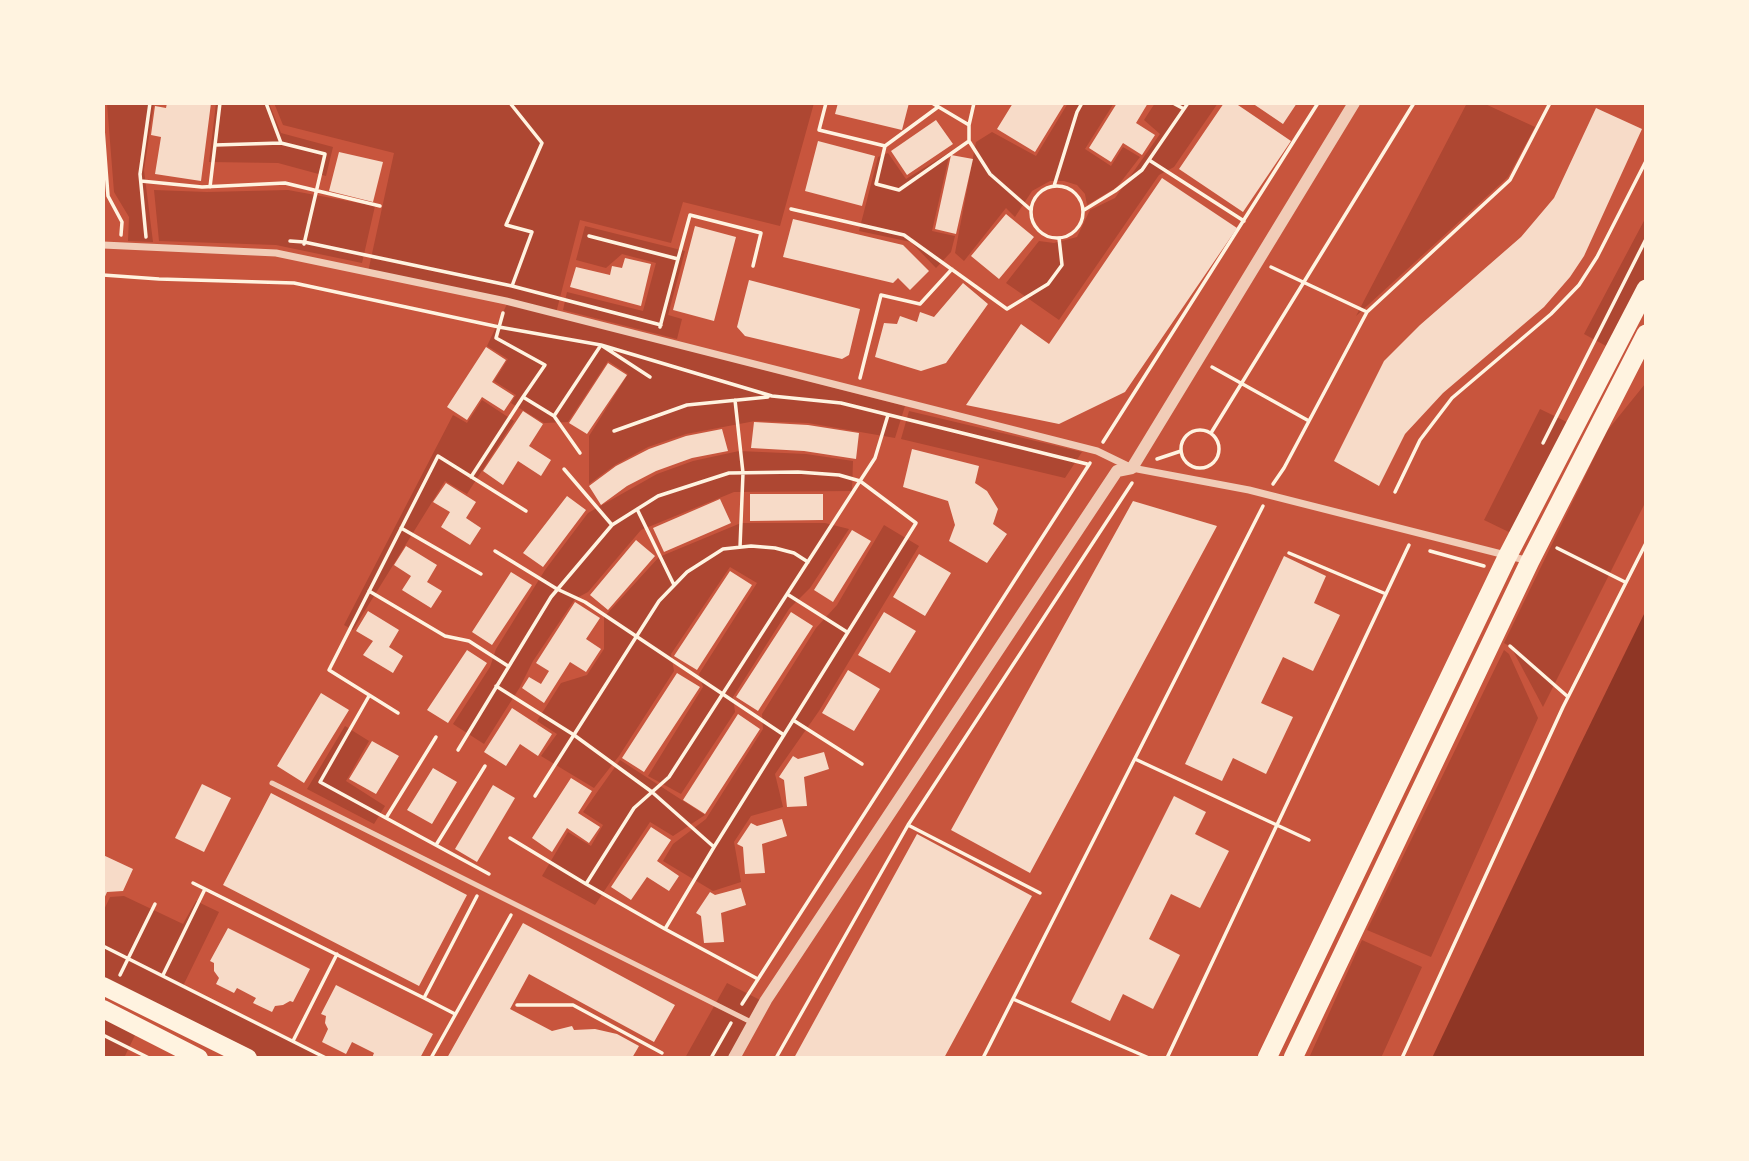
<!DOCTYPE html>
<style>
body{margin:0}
#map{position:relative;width:1749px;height:1161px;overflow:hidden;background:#c8553d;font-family:"Crimson Pro",serif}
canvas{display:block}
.frame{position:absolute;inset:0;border:105px solid #fff3e0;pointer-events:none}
</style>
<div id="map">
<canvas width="1749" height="1161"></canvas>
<div class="frame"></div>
</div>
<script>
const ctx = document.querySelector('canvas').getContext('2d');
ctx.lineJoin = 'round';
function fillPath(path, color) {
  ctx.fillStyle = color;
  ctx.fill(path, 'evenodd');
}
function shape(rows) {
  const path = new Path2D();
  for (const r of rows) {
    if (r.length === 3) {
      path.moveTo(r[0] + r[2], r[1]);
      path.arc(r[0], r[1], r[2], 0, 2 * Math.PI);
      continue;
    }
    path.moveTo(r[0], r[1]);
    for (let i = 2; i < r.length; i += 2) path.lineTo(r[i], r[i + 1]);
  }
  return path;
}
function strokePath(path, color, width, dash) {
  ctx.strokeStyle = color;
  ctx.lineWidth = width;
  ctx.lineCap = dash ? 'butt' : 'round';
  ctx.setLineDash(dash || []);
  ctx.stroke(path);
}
fillPath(shape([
 [107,103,154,103,144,170,153,242,128,241,129,217,114,192],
 [216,103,269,103,281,133,333,147,326,176,278,163,209,162],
 [274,103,814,103,780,226,683,202,671,243,580,220,556,313,368,272,394,153,283,125],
 [1068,103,1114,103,1085,149,1111,166,1123,147,1140,157,1117,187,1087,205,1085,194,1077,185,1064,181,1050,181,1032,191,1015,217,1006,208,964,261,955,253,976,142,992,132,1036,156],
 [1155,103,1218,103,1174,167,1159,175,1059,320,1006,283,1039,241,1054,243,1077,237,1090,210,1115,198,1160,134,1144,120],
 [1467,103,1483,103,1535,127,1508,177,1356,316],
 [950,152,932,231,955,236,951,252,936,268,911,242,859,231,878,157,888,153,906,179],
 [154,190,207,192,288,190,375,206,362,263,276,245,159,241],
 [1646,217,1646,276,1608,347,1584,334],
 [585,226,685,251,668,315,682,319,677,339,563,310,567,292,643,311,656,263,622,254,606,268,576,260],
 [507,304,905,406,895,438,808,423,755,421,686,434,648,447,615,465,589,484,589,436,628,374,608,361,568,422,544,423,511,403,516,395,494,381,508,359,487,346],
 [1645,384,1646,501,1543,707,1511,647,1504,643,1607,431],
 [482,400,514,421,467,494,445,481,353,630,344,625,453,415,467,423],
 [1540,409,1569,423,1513,534,1484,520],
 [909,411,1082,452,1065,478,901,439],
 [739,451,806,454,853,461,852,491,734,492,641,530,588,592,575,599,533,661,520,687,484,744,453,724,490,667,496,649,545,570,588,513,657,474,693,461],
 [741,523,825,523,849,529,810,588,789,609,733,697,735,712,681,794,648,776,703,687,699,674,757,583,730,567,671,654,674,671,619,756,594,788,541,756,557,734,537,721,561,683,587,675,604,649,604,617,659,557],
 [884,525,919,546,819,711,775,774,783,807,751,816,734,842,741,882,713,891,663,861,673,844,706,819,763,729,762,714,816,628,837,605],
 [1504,650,1509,654,1538,718,1431,957,1367,930],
 [345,726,369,741,346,781,385,806,374,824,307,789],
 [620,760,705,815,673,836,650,822,595,905,542,876,568,832,591,846,603,825,583,812],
 [124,896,183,924,196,901,219,912,183,986,330,1058,258,1058,103,980,103,912,110,897],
 [1362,940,1422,967,1381,1058,1309,1058],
 [727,983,762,1001,731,1058,685,1058],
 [103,1013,137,1031,124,1058,103,1058]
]), '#ae4732');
fillPath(shape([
 [1646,610,1646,1058,1432,1058,1579,747]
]), '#8f3625');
fillPath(shape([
 [167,103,211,103,201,181,155,174,161,137,151,135,155,106,166,108],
 [838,103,909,103,902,130,835,114],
 [1013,103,1065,103,1035,152,997,129],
 [1117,103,1148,103,1136,123,1155,135,1142,155,1123,143,1111,162,1089,148],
 [1224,103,1235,103,1291,141,1243,212,1179,169],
 [1252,103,1297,103,1283,124],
 [1596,108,1642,129,1584,256,1570,277,1544,307,1443,393,1405,434,1379,486,1334,461,1384,361,1420,325,1521,237,1554,198],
 [936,120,953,144,907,175,891,151],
 [818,141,875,156,862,206,805,191],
 [339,152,383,162,373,202,329,191],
 [951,155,973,159,956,234,935,229],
 [1162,178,1237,228,1125,392,1059,424,966,405,1021,324,1049,344],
 [1006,214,1034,237,999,279,971,256],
 [793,219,903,245,929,271,910,290,898,278,893,283,783,257],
 [695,226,736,237,714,321,673,310],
 [625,258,651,264,641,306,570,287,576,267,610,275,612,266,622,268],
 [749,280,860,309,849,355,842,359,745,336,737,327],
 [963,283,988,304,946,363,921,371,875,357,884,323,897,324,900,316,917,322,920,312,934,317],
 [486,347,506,360,492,382,514,396,504,411,482,397,467,420,447,407],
 [608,363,627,375,587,434,569,423],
 [523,411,543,424,529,446,551,460,541,476,518,461,503,485,483,471],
 [754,422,808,425,859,433,856,459,804,451,751,448],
 [722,429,728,451,692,458,656,471,627,486,601,505,589,486,616,466,649,449,686,436],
 [912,449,979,466,975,483,987,491,998,509,993,524,1007,534,987,563,949,541,955,525,948,501,903,487],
 [446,483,476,502,466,518,481,528,470,545,441,527,450,512,433,502],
 [750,494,823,494,823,520,750,521],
 [567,496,586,510,543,567,523,553],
 [720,499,731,523,664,552,653,528],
 [1133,501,1217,526,1030,873,951,830],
 [852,530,871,541,833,602,814,590],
 [636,540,655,556,608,610,590,595],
 [406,546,437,565,427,582,442,591,431,608,402,590,411,576,394,565],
 [919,554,951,573,925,616,893,597],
 [1284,556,1326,576,1314,603,1340,615,1313,671,1283,657,1261,703,1293,717,1266,774,1233,758,1222,781,1185,764],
 [730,571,752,585,697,670,674,656],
 [511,572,532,585,492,645,472,632],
 [575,602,600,618,586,639,601,649,586,672,570,662,544,703,522,688,529,677,541,684,549,671,536,663],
 [368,611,399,630,389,647,403,656,393,673,363,655,373,641,356,631],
 [791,612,813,626,758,711,736,697],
 [884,612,916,631,890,673,858,655],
 [467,650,487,663,448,723,427,710],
 [848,670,880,689,854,731,822,713],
 [677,673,700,687,644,772,622,758],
 [321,693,349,710,304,783,277,766],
 [512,708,552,734,538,756,520,744,506,766,484,752],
 [738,714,760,729,705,814,683,800],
 [372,741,399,756,376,794,349,779],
 [824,752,829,769,804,777,807,806,787,807,784,780,779,777,793,756,798,759],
 [433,768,457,782,432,824,407,810],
 [571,778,592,791,578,813,600,827,589,843,567,828,552,852,532,838],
 [202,784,231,798,204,852,175,838],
 [493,785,515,798,477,862,455,849],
 [271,793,467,895,419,986,223,885],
 [1174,796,1206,812,1195,834,1229,851,1200,908,1171,894,1149,939,1180,955,1153,1009,1123,994,1110,1021,1071,1002],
 [782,819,787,836,762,844,765,873,745,874,743,847,737,844,751,823,757,826],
 [651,827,671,840,657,861,679,876,669,891,647,877,631,900,611,887],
 [917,834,1032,896,944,1058,794,1058],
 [103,855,133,869,123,891,107,892,103,901],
 [741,888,746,905,721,913,724,942,704,943,701,916,696,913,710,892,715,895],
 [523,923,675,1005,654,1042,529,974,510,1009,552,1031,572,1026,574,1030,595,1029,617,1034,639,1046,632,1058,447,1058],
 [228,928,310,969,293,1002,290,1001,283,1005,275,1006,272,1012,253,1003,256,998,237,988,234,993,216,984,219,978,214,971,214,963,210,961],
 [336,985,433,1034,420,1058,372,1058,374,1053,352,1042,346,1054,322,1042,328,1029,325,1023,326,1016,321,1014]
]), '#f7dbc8');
strokePath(shape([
 [266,103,281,143,325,154,304,244],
 [510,103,542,143,506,225,532,232,512,286],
 [826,103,819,130,885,146,938,107],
 [932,103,969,125,969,141,990,174,1031,210],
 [1173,103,1184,109],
 [969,125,974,103],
 [103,129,108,196,122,222,121,235],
 [215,145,281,143],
 [885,146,876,184,899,190,969,141],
 [1149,160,1244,221],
 [141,181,202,187,285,183,380,206],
 [1057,212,26],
 [1054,186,1077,112,1082,103],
 [210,187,220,103],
 [791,209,904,235,1007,309,1048,284,1062,265,1059,238],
 [1084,210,1115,191,1142,170,1188,103],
 [589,236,678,259,660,327],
 [146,237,140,174,150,103],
 [290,241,304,242,512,286,661,325],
 [678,259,690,215,761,233,753,266],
 [1271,267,1367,312],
 [103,275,159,279,294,283,499,327,601,345,772,396,841,403,1087,464],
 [503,313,496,338,545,365,523,397],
 [1212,367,1309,421],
 [860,378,881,295,920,304,952,269],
 [735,400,743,473,740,547],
 [554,416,601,345,650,377],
 [1200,449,19],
 [614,431,687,405,768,397],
 [1211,433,1414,103],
 [1103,442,1318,103],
 [1543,443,1646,239],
 [1157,459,1181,451],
 [564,469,612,525],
 [471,477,523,397,554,416,580,453],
 [1273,484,1284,468,1367,312,1510,180,1550,103],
 [1395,492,1420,440,1452,398,1551,314,1579,285,1597,257,1646,161],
 [637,509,674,585],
 [401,528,481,574],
 [1557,548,1625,582],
 [495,551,557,589,585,602,784,735],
 [1430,551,1484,566],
 [1289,553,1386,594],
 [369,591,445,636,469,641,508,666],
 [787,594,847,632],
 [1510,646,1567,696],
 [496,686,574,735,652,792,714,847,665,929,756,978],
 [369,696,320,782,386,818,436,737],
 [398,713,329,670,438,456,526,511],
 [793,720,862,764],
 [458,750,551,597,612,525,658,496,729,473,798,472,839,475,860,481,916,523,714,847],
 [1135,759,1309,840],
 [535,796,659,601,687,572,723,549,751,546,775,548,794,553,808,562],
 [386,818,489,874],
 [908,825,1040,893],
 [510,838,586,884,634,808,669,777,860,481,875,458,888,415],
 [436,845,485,766],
 [193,883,424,998,477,896],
 [586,884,665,929],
 [103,946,326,1058],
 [120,975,155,904],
 [163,975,205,889],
 [424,998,455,1014],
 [1013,999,1149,1058],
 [742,1004,1090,463],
 [517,1005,573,1005,662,1053],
 [103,1035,149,1058],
 [293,1041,337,954],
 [431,1058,511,915],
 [711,1058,731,1023],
 [776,1058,908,825,1132,483],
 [983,1058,1263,506],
 [1167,1058,1409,545],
 [1402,1058,1563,707,1646,543]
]), '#fff3e0', 3.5);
strokePath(shape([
 [272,783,753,1023]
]), '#f1ccb7', 5);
strokePath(shape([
 [103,245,276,253,506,301,1097,451,1132,468,1249,490,1529,561]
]), '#f1ccb7', 7);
strokePath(shape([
 [734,1058,766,1000,1117,471,1132,468,1354,103]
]), '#f1ccb7', 12);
strokePath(shape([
 [103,986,248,1058],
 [103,1009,199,1058]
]), '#fff3e0', 18);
strokePath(shape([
 [1267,1058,1508,555,1646,289],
 [1293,1058,1530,561,1646,334]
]), '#fff3e0', 19);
</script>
